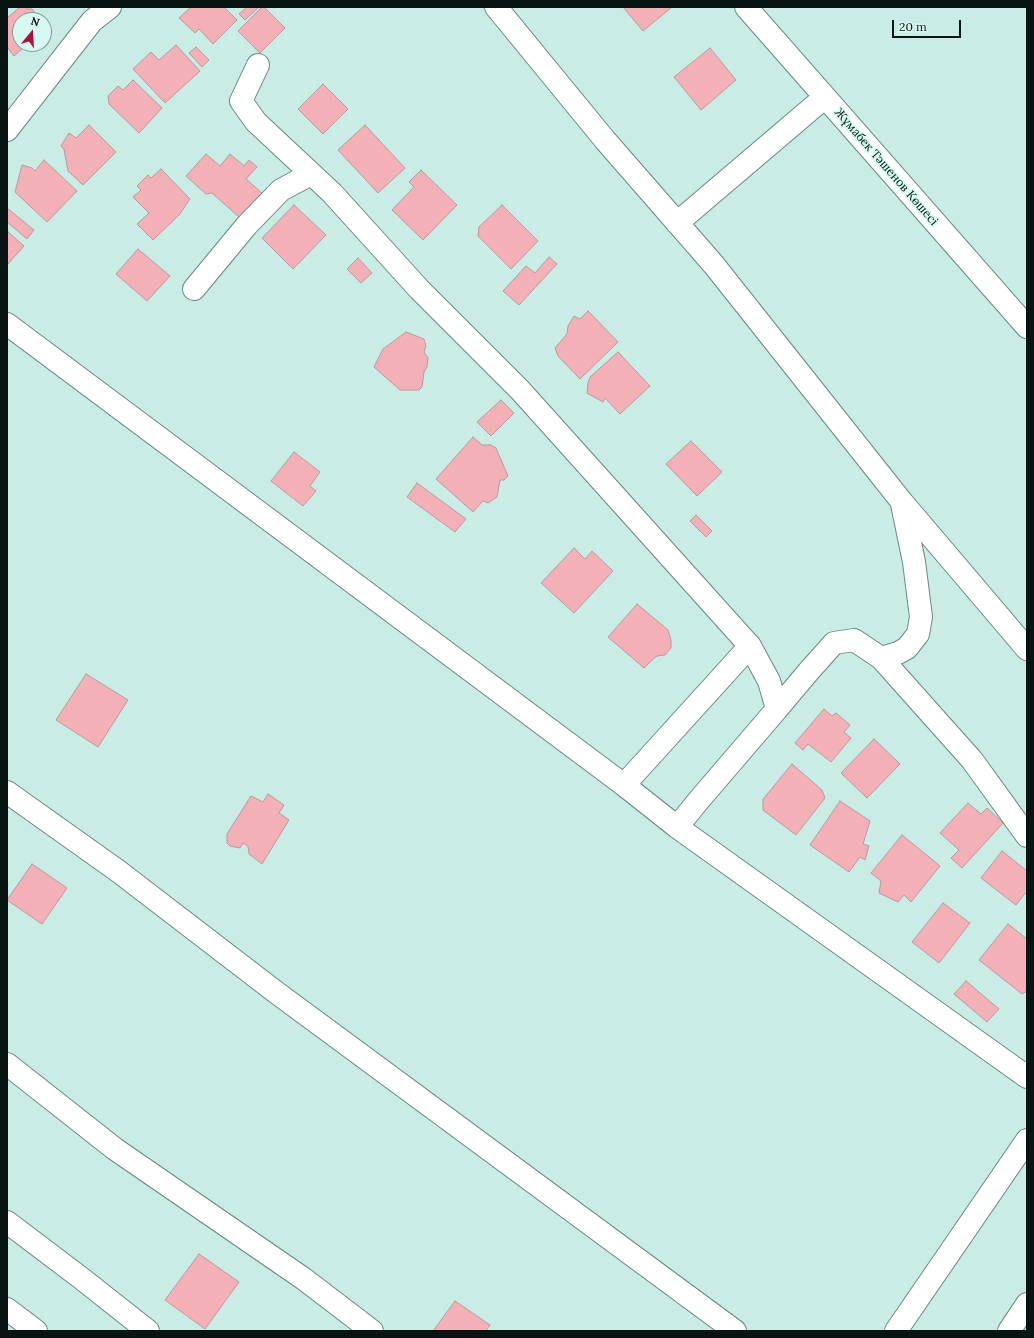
<!DOCTYPE html>
<meta charset="utf-8">
<style>
body{margin:0}
#map{position:relative;width:1034px;height:1338px;overflow:hidden;background:#c9ece5;font-family:Lora,serif}
canvas{display:block}
.frame{position:absolute;inset:0;border:8px solid #081412;pointer-events:none}
.north{position:absolute;left:12px;top:12px;width:40px;height:40px;box-sizing:border-box;background:#d6faf2;border:1px solid #849e98;border-radius:50%;rotate:18deg;font-size:11px;font-weight:700;line-height:16px;text-align:center;color:#081412}
.north::after{content:'';display:block;margin:auto;width:14px;height:18px;background:#a9123d;clip-path:polygon(50% 0,100% 100%,50% 72%,0 100%)}
.scale{position:absolute;left:892px;top:20px;width:69px;height:18px;box-sizing:border-box;border:2px solid #081412;border-top:0;padding-left:5px;font-size:12px;line-height:14px;white-space:nowrap;color:#081412;-webkit-text-stroke:3px #d6faf2;paint-order:stroke}
</style>
<div id="map">
<canvas width="1034" height="1338"></canvas>
<div class="frame"></div>
<div class="north">N</div>
<div class="scale">20 m</div>
</div>
<script>
const ctx = document.querySelector('canvas').getContext('2d');
ctx.lineJoin = 'round';
function fillPath(path, color) {
  ctx.fillStyle = color;
  ctx.fill(path, 'evenodd');
}
function shape(rows) {
  const path = new Path2D();
  for (const r of rows) {
    path.moveTo(r[0], r[1]);
    for (let i = 2; i < r.length; i += 2) path.lineTo(r[i], r[i + 1]);
  }
  return path;
}
function strokePath(path, color, width, dash) {
  ctx.strokeStyle = color;
  ctx.lineWidth = width;
  ctx.lineCap = dash ? 'butt' : 'round';
  ctx.setLineDash(dash || []);
  ctx.stroke(path);
}
function label(font, color, halo, rows, align = 'center') {
  ctx.font = font + ' Lora,serif';
  ctx.lineWidth = 4;
  ctx.setLineDash([]);
  ctx.textBaseline = 'middle';
  ctx.strokeStyle = halo;
  ctx.fillStyle = color;
  for (const [text, x, y, turn = 0] of rows) {
    ctx.save();
    ctx.translate(x, y);
    ctx.rotate((+turn || 0) * Math.PI / 180);
    ctx.textAlign = isNaN(turn) ? turn : align;
    if (halo) ctx.strokeText(text, 0, 0);
    ctx.fillText(text, 0, 0);
    ctx.restore();
  }
}
const building = shape([
 [20,7,26,7,27,9,32,9,40,20,20,20,20,44,28,44,14,56,7,47,7,18,20,7],
 [191,7,224,7,237,20,213,44,199,29,195,33,179,18,191,7],
 [247,7,259,7,245,20,239,14,247,7],
 [262,7,264,7,285,28,260,53,238,31,262,7],
 [623,7,672,7,643,31,623,7],
 [176,45,200,71,165,103,133,69,151,52,159,60,176,45],
 [196,47,209,60,202,67,189,53,196,47],
 [710,48,736,80,701,110,674,77,710,48],
 [133,80,162,108,139,133,109,104,108,96,118,86,123,90,133,80],
 [323,84,348,109,323,134,298,109,323,84],
 [89,125,116,152,83,185,68,171,64,149,61,146,69,133,76,138,89,125],
 [365,125,405,168,378,193,338,150,365,125],
 [206,154,220,166,230,154,244,166,249,160,257,167,246,179,262,193,240,218,212,193,206,194,186,176,206,154],
 [44,160,77,191,47,222,15,192,22,165,32,168,35,171,44,160],
 [161,169,190,199,179,215,153,240,137,224,149,213,133,197,141,190,137,186,148,175,151,178,161,169],
 [421,170,457,205,423,240,392,210,414,187,409,182,421,170],
 [294,205,326,235,293,269,262,238,294,205],
 [502,205,538,241,511,269,478,236,479,227,502,205],
 [7,208,34,230,27,239,7,222,7,208],
 [7,231,24,246,7,265,7,231],
 [138,249,170,276,147,301,116,274,138,249],
 [549,257,557,264,519,305,503,291,526,266,535,273,549,257],
 [358,258,372,273,361,283,347,269,358,258],
 [588,311,618,342,580,379,558,356,555,348,567,334,568,326,574,316,580,319,588,311],
 [406,332,424,339,426,346,424,352,428,358,427,367,424,372,422,387,419,390,400,390,374,367,383,349,406,332],
 [618,352,650,386,620,414,605,398,603,402,587,393,588,383,590,377,618,352],
 [501,400,514,413,491,436,477,422,501,400],
 [473,437,482,445,491,445,496,448,508,476,504,480,500,480,497,497,488,503,483,501,473,512,436,479,473,437],
 [691,441,722,472,697,496,666,464,691,441],
 [294,452,320,472,310,486,316,491,303,506,271,481,294,452],
 [417,483,466,519,455,532,407,497,417,483],
 [696,515,712,531,706,537,690,521,696,515],
 [574,548,585,559,592,551,613,571,574,613,541,583,574,548],
 [637,604,668,630,671,640,671,648,665,655,657,656,651,661,644,668,608,637,637,604],
 [86,674,128,700,98,747,56,720,86,674],
 [824,709,832,716,836,713,850,725,844,732,851,738,831,762,808,744,803,750,795,743,824,709],
 [874,739,900,764,867,798,841,773,874,739],
 [792,764,822,790,825,798,796,835,763,810,763,799,792,764],
 [268,794,284,805,279,813,289,820,262,864,249,854,248,846,243,843,240,848,230,846,227,843,227,834,251,796,263,802,268,794],
 [840,801,870,821,863,844,869,846,865,860,860,857,849,872,810,845,840,801],
 [968,803,981,814,987,808,1003,823,962,868,951,858,959,850,940,833,968,803],
 [902,835,940,866,911,902,904,895,898,902,879,893,881,881,871,873,902,835],
 [1002,851,1027,871,1027,891,1016,905,981,878,1002,851],
 [32,864,67,888,42,924,7,900,32,864],
 [943,903,970,923,939,963,912,942,943,903],
 [1008,924,1027,939,1027,991,1022,994,979,960,1008,924],
 [966,981,999,1009,987,1022,954,994,966,981],
 [199,1254,239,1282,205,1329,165,1300,199,1254],
 [455,1301,490,1325,486,1331,433,1331,455,1301]
]);
fillPath(building, '#f3b1b7');
strokePath(building, '#b9999b', 1);
const minor = shape([
 [496,7,605,140,714,265,902,502,1027,649],
 [746,7,1027,327],
 [258,65,241,101,256,122,332,193,419,289,520,390,750,646,769,681,777,709,699,800,677,827],
 [7,130,92,21,110,7],
 [677,223,825,97],
 [194,289,247,225,281,190,311,174],
 [7,324,624,785,677,827,1027,1077],
 [881,658,898,653,907,648,918,634,921,617,914,562,902,504],
 [777,709,809,671,834,643,854,640,881,658,972,760,1027,836],
 [624,785,750,646],
 [7,792,118,871,277,993,735,1331],
 [7,1064,115,1149,304,1279,372,1331],
 [7,1222,81,1278,148,1331],
 [7,1309,36,1331],
 [896,1331,1027,1140]
]);
const major = shape([
 [1009,1331,1027,1304]
]);
strokePath(minor, '#688982', 24);
strokePath(major, '#688982', 24);
strokePath(minor, '#fff', 22);
strokePath(major, '#fff', 22);
label('12px', '#081412', '#d6faf2', [
 ["Жұмабек Тәшенов Көшесі",886,167,49]
]);
</script>
